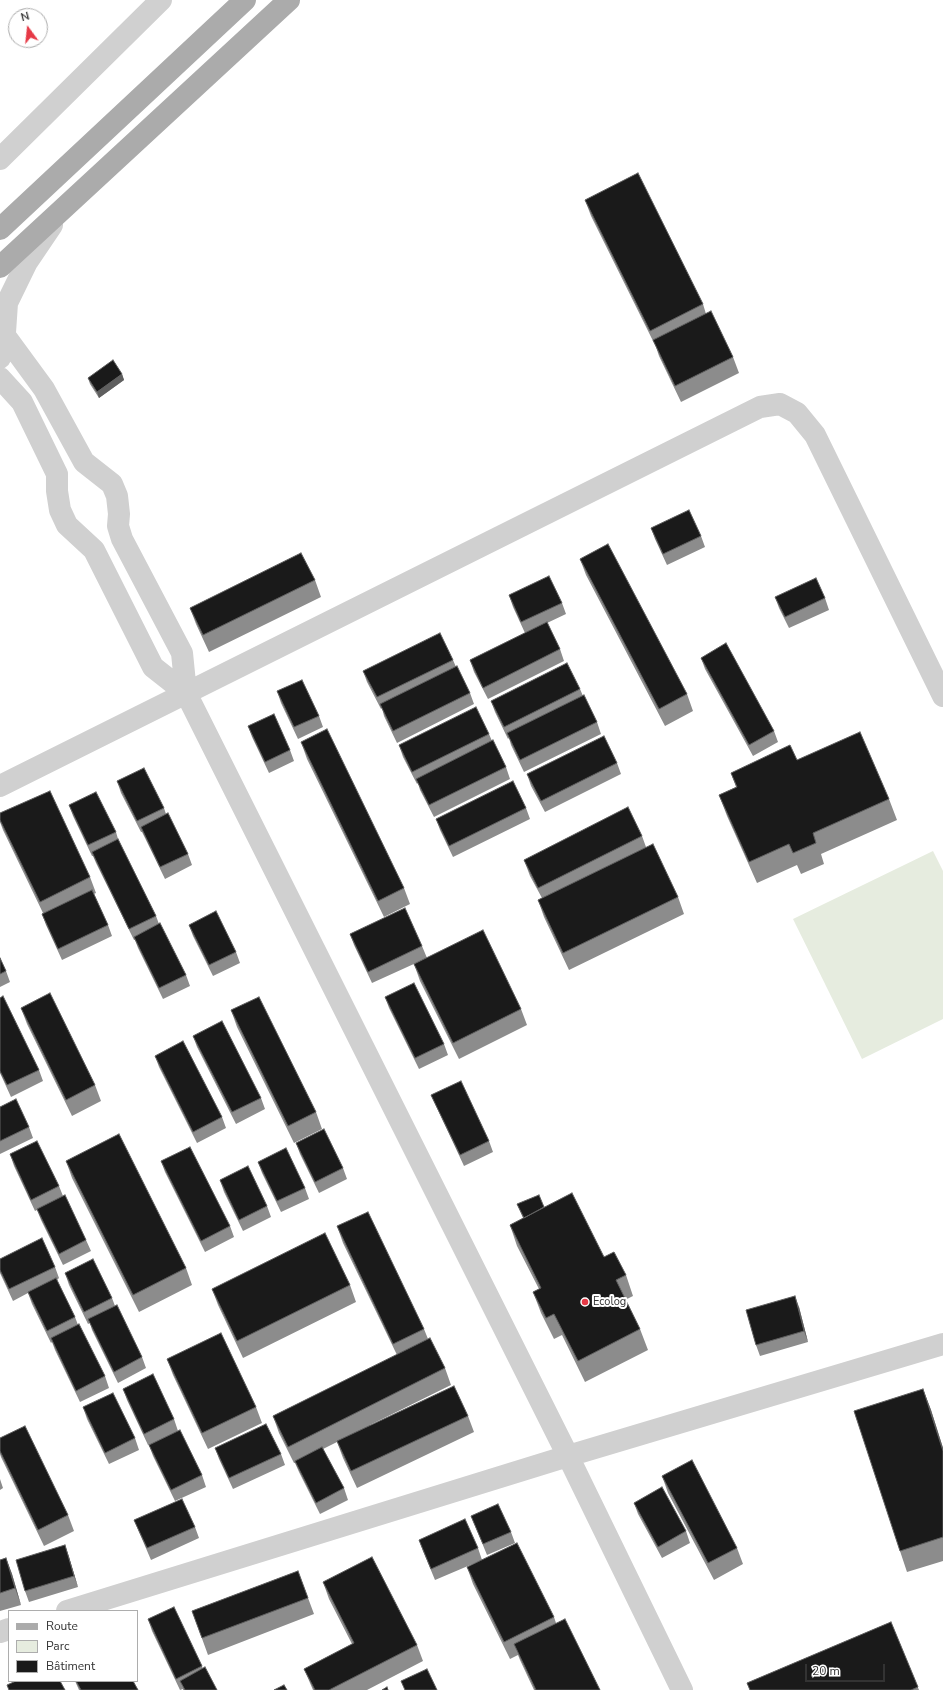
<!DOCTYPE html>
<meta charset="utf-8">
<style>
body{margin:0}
#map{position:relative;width:943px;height:1690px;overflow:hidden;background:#fff;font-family:"Nunito Sans",sans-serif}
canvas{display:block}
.legend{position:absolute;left:8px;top:1610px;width:130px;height:72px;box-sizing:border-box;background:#fff;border:1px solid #adadad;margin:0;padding:5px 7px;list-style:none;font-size:12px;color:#333}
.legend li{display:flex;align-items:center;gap:8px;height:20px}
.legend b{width:20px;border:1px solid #adadad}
.north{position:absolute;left:8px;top:8px;width:40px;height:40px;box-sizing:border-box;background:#fff;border:1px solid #adadad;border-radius:50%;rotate:345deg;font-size:11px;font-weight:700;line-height:16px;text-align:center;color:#333}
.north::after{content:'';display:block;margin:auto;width:14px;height:18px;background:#e63946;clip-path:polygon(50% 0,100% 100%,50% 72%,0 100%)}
.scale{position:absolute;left:805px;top:1664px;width:80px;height:18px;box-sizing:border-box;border:2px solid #333;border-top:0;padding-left:5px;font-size:12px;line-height:14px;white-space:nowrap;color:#333;-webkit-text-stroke:3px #fff;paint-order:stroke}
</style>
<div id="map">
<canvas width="943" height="1690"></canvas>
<ul class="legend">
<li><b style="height:5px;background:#ababab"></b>Route</li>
<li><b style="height:11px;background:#e6ecdf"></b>Parc</li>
<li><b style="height:11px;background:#1a1a1a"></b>Bâtiment</li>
</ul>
<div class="north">N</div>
<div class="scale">20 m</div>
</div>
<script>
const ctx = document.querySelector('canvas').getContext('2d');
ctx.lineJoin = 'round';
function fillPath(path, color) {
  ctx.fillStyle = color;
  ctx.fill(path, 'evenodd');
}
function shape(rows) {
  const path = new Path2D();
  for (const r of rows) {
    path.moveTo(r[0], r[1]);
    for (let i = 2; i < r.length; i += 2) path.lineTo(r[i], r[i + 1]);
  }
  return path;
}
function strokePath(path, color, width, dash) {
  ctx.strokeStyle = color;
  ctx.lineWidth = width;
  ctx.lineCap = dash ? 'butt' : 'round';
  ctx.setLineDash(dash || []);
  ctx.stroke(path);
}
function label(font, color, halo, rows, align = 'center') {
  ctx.font = font + ' "Nunito Sans",sans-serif';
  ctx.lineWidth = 4;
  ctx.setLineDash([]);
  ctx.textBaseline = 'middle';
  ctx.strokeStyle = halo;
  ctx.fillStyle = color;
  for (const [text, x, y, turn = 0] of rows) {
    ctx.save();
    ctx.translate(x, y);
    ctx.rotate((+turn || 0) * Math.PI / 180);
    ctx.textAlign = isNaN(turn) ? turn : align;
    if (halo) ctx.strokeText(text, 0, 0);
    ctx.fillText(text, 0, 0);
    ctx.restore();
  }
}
fillPath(shape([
 [933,851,943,871,943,1019,862,1059,793,919]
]), '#e6ecdf');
strokePath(shape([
 [0,159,161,0],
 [0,329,44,389,84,462,112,484,117,496,119,514,118,526,122,539,182,653,186,693,568,1456,682,1690],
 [0,358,4,347,7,303,27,262,52,225],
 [0,378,22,402,57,474,57,491,60,510,67,525,94,550,153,667,186,693],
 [0,786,760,407,780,404,797,413,815,435,943,696],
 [67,1611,568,1456,943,1344],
 [0,1632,9,1629]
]), '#d0d0d0', 22);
strokePath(shape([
 [0,229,245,0],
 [0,267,289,0]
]), '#ababab', 22);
fillPath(shape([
 [585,200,703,304,706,314,733,357,739,373,681,402,659,356,656,347,591,216],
 [122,374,124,380,99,398,90,384,88,378],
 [651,528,701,536,705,547,667,565,655,539],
 [580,559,687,694,693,711,665,726,586,575],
 [315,580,321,597,209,652,196,624,190,608],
 [509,595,562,603,566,614,547,623,560,649,564,661,488,699,474,672,470,660,525,633,513,607],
 [775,597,825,598,829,610,789,628,779,608],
 [701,658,774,731,778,742,753,756,705,669],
 [453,660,456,667,470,693,474,704,397,743,384,716,382,708,381,709,367,682,363,671],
 [580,689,583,696,597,722,601,734,524,772,511,745,509,738,508,739,495,712,491,701],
 [277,691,319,716,323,727,298,739,281,703],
 [248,726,290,750,294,761,269,773,252,737],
 [489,734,492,741,506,767,510,779,434,817,420,790,418,783,417,784,403,757,399,745],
 [301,742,404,888,410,904,384,917,307,759],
 [797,760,889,799,897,820,821,854,824,864,801,874,797,865,757,883,727,816,719,795,736,787,731,773],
 [617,763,621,774,545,812,531,786,527,774],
 [117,781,164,808,166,814,188,854,192,865,165,879,145,838,142,832,141,832,121,793],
 [69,805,116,832,118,839,156,916,159,924,186,975,190,986,163,999,138,948,135,940,134,940,96,863,93,856,92,856,73,816],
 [526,808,530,819,453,857,440,830,436,819],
 [0,820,90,877,96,893,94,894,108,925,112,936,62,960,46,925,42,914,43,913,3,830,0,822],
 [642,836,646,847,678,897,684,914,569,970,544,917,538,900,542,898,530,876,524,860],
 [189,925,236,952,240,963,213,976,193,936],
 [350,934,422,946,427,958,372,983,354,945],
 [0,958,6,971,10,982,0,987],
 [414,964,521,1009,527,1025,459,1059,420,981],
 [385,997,444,1044,448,1055,419,1069,389,1008],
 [0,998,39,1070,43,1081,11,1097,0,1073],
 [21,1008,95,1085,101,1101,72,1116,27,1024],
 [231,1010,316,1112,322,1129,294,1143,237,1027],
 [193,1036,261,1098,265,1109,236,1124,197,1047],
 [155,1056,222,1117,226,1128,197,1143,159,1067],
 [431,1095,489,1141,493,1152,464,1166,436,1106],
 [0,1107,29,1127,33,1138,0,1154],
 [296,1143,343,1168,347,1179,319,1193,300,1154],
 [10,1154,59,1186,63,1196,86,1240,91,1251,63,1265,41,1220,37,1210,35,1211,14,1166],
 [66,1161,186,1268,192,1285,139,1312,72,1178],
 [161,1161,230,1226,234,1237,205,1252,165,1172],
 [258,1162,305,1188,309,1199,281,1212,262,1173],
 [220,1180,267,1206,271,1217,243,1231,224,1192],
 [517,1204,544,1207,626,1275,633,1296,625,1300,640,1329,648,1350,585,1382,562,1335,554,1339,541,1313,533,1292,539,1289,517,1246,510,1225,523,1218],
 [337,1226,424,1329,428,1339,445,1368,451,1385,370,1425,468,1416,474,1432,357,1488,343,1458,337,1442,323,1449,344,1488,348,1500,320,1514,299,1472,295,1463,294,1463,279,1433,273,1416,397,1355,343,1243],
 [55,1267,59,1278,57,1280,75,1317,78,1325,105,1376,109,1388,80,1402,55,1350,52,1342,51,1343,32,1304,28,1293,13,1301,0,1273,0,1270],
 [65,1273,112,1298,115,1306,142,1357,146,1368,118,1383,92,1330,90,1323,88,1324,69,1285],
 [350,1285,356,1302,243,1358,218,1305,212,1289],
 [799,1307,808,1342,760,1356,756,1345],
 [167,1359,256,1407,262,1423,208,1449,173,1375],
 [123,1389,174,1419,178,1431,202,1475,206,1487,175,1501,153,1456,149,1445,148,1445,127,1400],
 [923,1389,931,1410,943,1448,943,1561,907,1572,900,1551],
 [83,1407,135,1438,139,1450,109,1464,87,1419],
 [0,1438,68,1515,74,1531,44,1546,1,1457,0,1454],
 [215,1448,281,1454,285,1465,233,1489,219,1459],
 [662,1476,737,1548,743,1564,714,1580,668,1493],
 [0,1479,3,1488,0,1490],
 [634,1503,686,1531,690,1543,662,1558,638,1514],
 [471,1516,511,1532,515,1543,487,1555],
 [134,1520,195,1527,199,1538,151,1560,139,1532],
 [419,1540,478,1548,482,1560,435,1580,423,1551],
 [65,1545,69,1557,78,1587,29,1602,25,1591],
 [6,1558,12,1574,21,1605,0,1611,0,1560],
 [467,1567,554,1617,556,1623,600,1690,534,1690,520,1660,518,1655,510,1659,473,1584],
 [298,1571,314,1614,208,1655,192,1611],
 [323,1582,417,1645,423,1661,367,1690,313,1690,304,1669,352,1644,329,1599],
 [148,1619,202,1666,203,1669,217,1690,183,1690,183,1689,180,1690,152,1631],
 [891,1622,919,1690,750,1690,747,1683],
 [75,1681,133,1681,138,1690,79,1690]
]), '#8c8c8c');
fillPath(shape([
 [122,374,124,380,99,398,97,392],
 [795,1296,799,1307,808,1342,804,1331],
 [923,1389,931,1410,943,1448,943,1451],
 [65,1545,69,1557,78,1587,74,1576],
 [6,1558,12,1574,21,1605,15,1588]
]), '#5f5f5f');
const building = shape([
 [638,173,703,304,650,331,585,200,638,173],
 [711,311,733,357,675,386,653,340,711,311],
 [113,360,122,374,97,392,88,378,113,360],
 [689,510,701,536,663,554,651,528,689,510],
 [608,544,687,694,659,709,580,559,608,544],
 [301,553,315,580,203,635,190,608,301,553],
 [549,576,562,603,521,622,509,595,549,576],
 [816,578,825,598,785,617,775,597,816,578],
 [547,622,560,649,483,688,470,660,547,622],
 [440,633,453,660,377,697,363,671,440,633],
 [726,643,774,731,749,745,701,658,726,643],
 [567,663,580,689,504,727,491,701,567,663],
 [457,666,470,693,393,731,380,704,457,666],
 [302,680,319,716,294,727,277,691,302,680],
 [584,695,597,722,520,760,507,733,584,695],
 [476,707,489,734,412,772,399,745,476,707],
 [274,714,290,750,265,762,248,726,274,714],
 [327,729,404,888,378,901,301,742,327,729],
 [860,732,889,799,813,833,816,843,793,853,789,844,749,862,719,795,737,787,731,773,790,745,797,760,860,732],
 [604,736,617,763,541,801,527,774,604,736],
 [493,740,506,767,429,805,416,779,493,740],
 [144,768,164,808,137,821,117,781,144,768],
 [513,781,526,808,449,846,436,819,513,781],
 [50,791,90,877,40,902,0,820,0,813,50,791],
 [96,792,116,832,88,845,69,805,96,792],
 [628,807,642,836,538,888,524,860,628,807],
 [168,813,188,854,160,867,141,827,168,813],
 [118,839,156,916,129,929,92,852,118,839],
 [653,844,678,897,563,953,538,900,653,844],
 [92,890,108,925,58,949,42,914,92,890],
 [405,908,422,946,368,972,350,934,405,908],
 [216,911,236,952,209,965,189,925,216,911],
 [160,923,186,975,159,988,134,937,160,923],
 [483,930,521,1009,453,1043,414,964,483,930],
 [0,958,6,971,0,974,0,958],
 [414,983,444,1044,415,1058,385,997,414,983],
 [50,993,95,1085,66,1100,21,1008,50,993],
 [3,996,39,1070,7,1085,0,1071,0,998,3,996],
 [259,997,316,1112,288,1126,231,1010,259,997],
 [222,1021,261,1098,232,1112,193,1036,222,1021],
 [183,1041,222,1117,193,1132,155,1056,183,1041],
 [461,1081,489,1141,460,1155,431,1095,461,1081],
 [16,1099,29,1127,0,1141,0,1107,16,1099],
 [324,1129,343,1168,315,1182,296,1143,324,1129],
 [119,1134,186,1268,133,1295,66,1161,119,1134],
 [37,1141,59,1186,31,1200,10,1154,37,1141],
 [190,1147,230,1226,201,1241,161,1161,190,1147],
 [286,1148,305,1188,277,1201,258,1162,286,1148],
 [248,1166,267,1206,239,1220,220,1180,248,1166],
 [572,1193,604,1257,614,1252,626,1275,616,1280,640,1329,578,1361,554,1314,546,1318,533,1292,541,1288,510,1225,572,1193],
 [65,1195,86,1240,59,1254,37,1209,65,1195],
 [539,1195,544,1207,524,1218,517,1204,539,1195],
 [368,1212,424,1329,393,1344,337,1226,368,1212],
 [325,1233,350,1285,237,1341,212,1289,325,1233],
 [42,1238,55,1267,9,1289,0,1270,0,1259,42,1238],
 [93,1259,112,1298,84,1312,65,1273,93,1259],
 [56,1278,75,1317,47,1331,28,1292,56,1278],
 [795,1296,804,1331,756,1345,746,1310,795,1296],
 [117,1305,142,1357,114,1372,88,1319,117,1305],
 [79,1324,105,1376,76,1391,51,1338,79,1324],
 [221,1333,256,1407,202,1433,167,1359,221,1333],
 [430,1338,445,1368,288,1447,273,1416,430,1338],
 [153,1374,174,1419,144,1434,123,1389,153,1374],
 [454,1386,468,1416,351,1471,337,1441,454,1386],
 [923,1389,943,1451,943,1537,900,1551,854,1411,923,1389],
 [113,1393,135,1438,105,1453,83,1407,113,1393],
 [266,1424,281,1454,229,1478,215,1448,266,1424],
 [25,1426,68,1515,38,1530,0,1451,0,1438,25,1426],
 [180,1430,202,1475,171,1490,149,1445,180,1430],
 [322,1447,344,1488,316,1503,295,1461,322,1447],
 [692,1460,737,1548,708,1563,662,1476,692,1460],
 [662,1487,686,1531,658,1547,634,1503,662,1487],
 [182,1499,195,1527,147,1548,134,1520,182,1499],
 [498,1504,511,1532,483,1544,471,1516,498,1504],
 [465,1519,478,1548,431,1569,419,1540,465,1519],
 [517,1543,554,1617,504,1642,467,1567,517,1543],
 [65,1545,74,1576,25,1591,16,1560,65,1545],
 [372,1557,417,1645,329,1690,315,1690,304,1669,354,1643,323,1582,372,1557],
 [6,1558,15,1588,0,1593,0,1560,6,1558],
 [298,1571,308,1598,202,1638,192,1611,298,1571],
 [174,1607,202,1666,176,1679,148,1619,174,1607],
 [565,1619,600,1690,536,1690,514,1644,565,1619],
 [891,1622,918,1687,911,1690,750,1690,747,1683,891,1622],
 [205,1667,217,1690,185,1690,180,1681,205,1667],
 [427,1669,437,1690,405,1690,401,1681,427,1669],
 [16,1681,60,1681,65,1690,9,1690,7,1685,16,1681],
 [76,1681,133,1681,138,1690,81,1690,76,1681],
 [284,1685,287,1690,274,1690,284,1685],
 [387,1687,388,1690,382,1690,387,1687]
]);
fillPath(building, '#1a1a1a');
strokePath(building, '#5f5f5f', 1);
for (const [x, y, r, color] of [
 [585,1302,4,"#e63946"]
]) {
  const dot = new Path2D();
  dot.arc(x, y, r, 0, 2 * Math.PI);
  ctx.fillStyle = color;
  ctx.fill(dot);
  strokePath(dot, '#fff', 1.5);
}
label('11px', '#333', '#fff', [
 ["Ecolog",593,1302]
], 'left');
</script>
